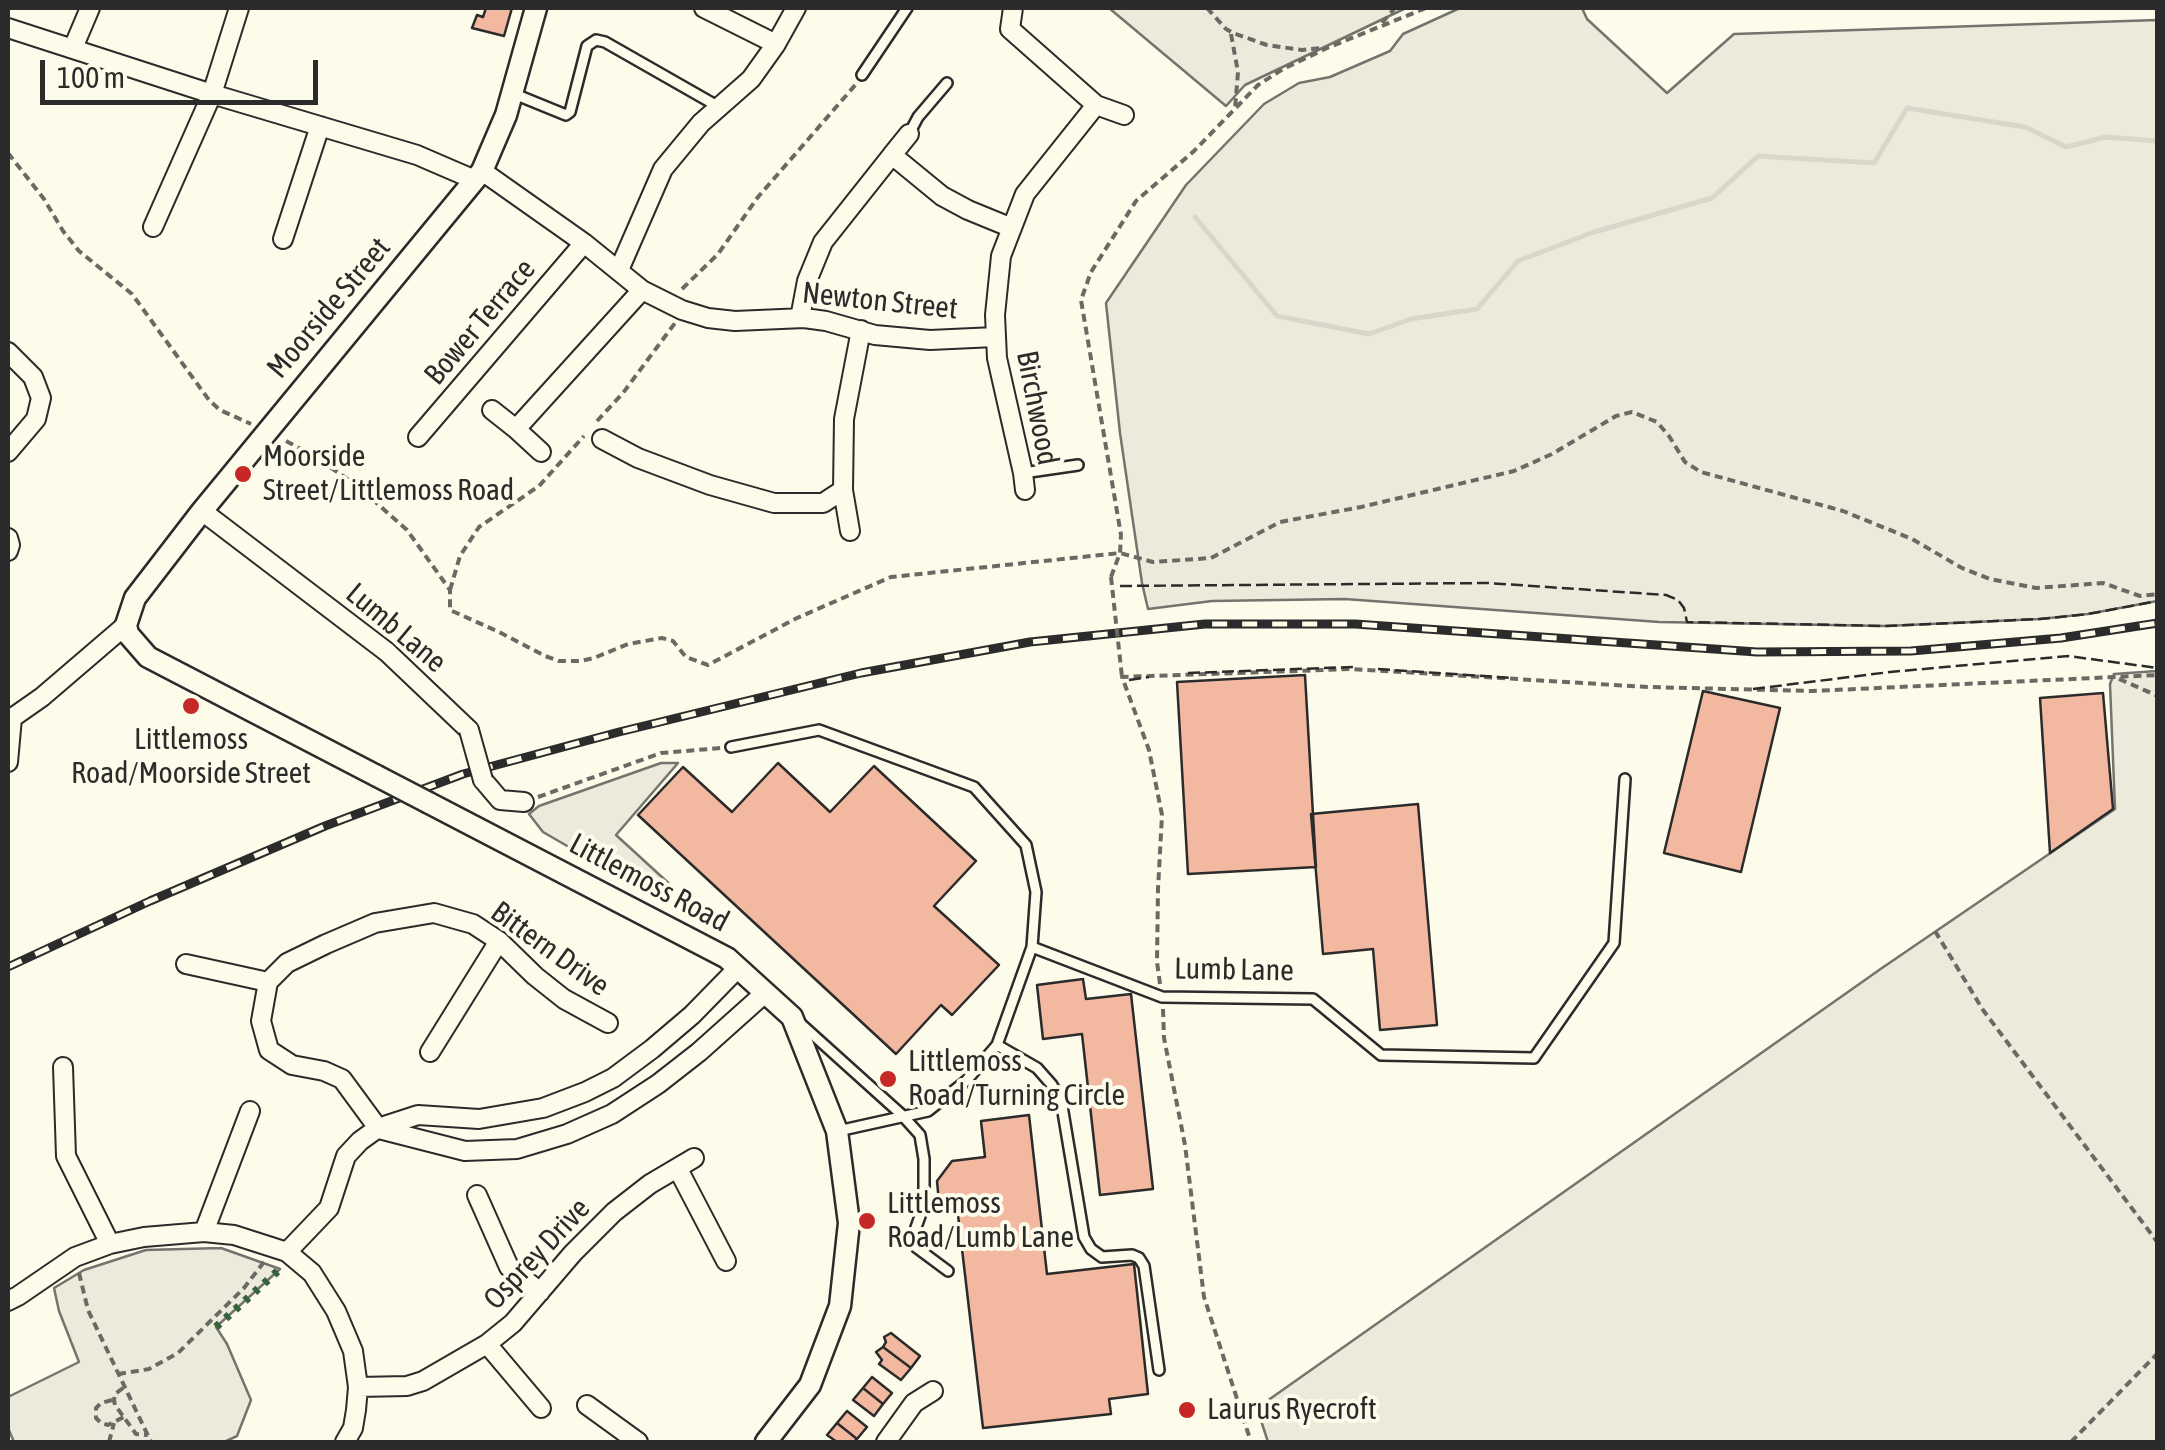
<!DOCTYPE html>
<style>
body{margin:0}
#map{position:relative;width:2165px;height:1450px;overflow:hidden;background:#fdfbea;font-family:"Asap Condensed",sans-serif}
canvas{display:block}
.frame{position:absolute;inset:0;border:10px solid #2b2b2b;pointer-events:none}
.scale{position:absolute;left:40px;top:60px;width:278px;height:45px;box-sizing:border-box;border:5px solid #2b2b2b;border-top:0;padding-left:12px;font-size:30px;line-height:35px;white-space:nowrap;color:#2b2b2b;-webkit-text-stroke:8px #fdfbea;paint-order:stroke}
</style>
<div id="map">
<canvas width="2165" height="1450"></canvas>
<div class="frame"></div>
<div class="scale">100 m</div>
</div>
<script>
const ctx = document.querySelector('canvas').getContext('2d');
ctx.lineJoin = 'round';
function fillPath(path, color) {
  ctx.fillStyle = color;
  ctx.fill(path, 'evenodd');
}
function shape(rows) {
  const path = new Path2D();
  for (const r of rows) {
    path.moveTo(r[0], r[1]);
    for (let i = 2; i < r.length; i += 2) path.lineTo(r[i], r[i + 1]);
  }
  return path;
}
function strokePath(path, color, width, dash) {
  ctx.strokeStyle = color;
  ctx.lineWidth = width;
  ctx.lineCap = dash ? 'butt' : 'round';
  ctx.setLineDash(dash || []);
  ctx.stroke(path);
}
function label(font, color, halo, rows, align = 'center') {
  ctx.font = font + ' "Asap Condensed",sans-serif';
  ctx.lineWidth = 8;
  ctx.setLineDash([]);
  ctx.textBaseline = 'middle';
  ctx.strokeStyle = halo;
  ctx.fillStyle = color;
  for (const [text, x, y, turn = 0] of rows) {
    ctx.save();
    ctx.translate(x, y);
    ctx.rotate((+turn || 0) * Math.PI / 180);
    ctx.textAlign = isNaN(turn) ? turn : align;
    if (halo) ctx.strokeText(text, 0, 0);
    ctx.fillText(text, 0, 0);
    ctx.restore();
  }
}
const green = shape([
 [1109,8,1406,8,1245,85,1226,106,1109,8],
 [1460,8,1582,8,1587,19,1667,93,1734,34,2157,20,2157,601,2088,614,2040,619,1886,626,1659,622,1345,599,1212,601,1148,609,1142,583,1120,433,1106,303,1186,185,1264,104,1299,83,1330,77,1390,51,1403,34,1460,8],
 [2157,671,2157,1442,1268,1442,1257,1408,1882,968,2115,809,2110,684,2114,674,2157,671],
 [661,763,678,763,616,835,675,889,631,883,543,832,529,814,539,806,661,763],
 [221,1248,280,1269,216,1327,227,1344,251,1400,237,1436,224,1442,14,1442,8,1428,8,1397,79,1362,59,1311,54,1288,84,1270,146,1250,221,1248]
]);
fillPath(green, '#ecebdb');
strokePath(green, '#74746e', 2.5);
strokePath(shape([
 [1195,217,1277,316,1369,334,1411,319,1477,309,1518,261,1591,233,1712,198,1758,156,1874,163,1907,108,2025,127,2066,147,2106,137,2158,141]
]), '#d8d7c9', 5);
const building = shape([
 [486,8,512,8,504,36,472,28,477,15,483,17,486,8],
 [1305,675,1316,867,1188,874,1177,682,1305,675],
 [1703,691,1780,708,1741,872,1664,853,1703,691],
 [2103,693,2113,809,2050,853,2040,698,2103,693],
 [778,763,830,812,874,766,976,861,934,906,999,965,952,1015,941,1005,896,1054,638,815,683,767,732,812,778,763],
 [1418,804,1437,1025,1380,1030,1373,949,1323,954,1311,814,1418,804],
 [1083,979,1086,999,1131,994,1153,1189,1100,1195,1082,1034,1043,1039,1037,985,1083,979],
 [1029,1115,1047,1274,1134,1264,1148,1394,1109,1399,1111,1414,983,1428,958,1215,939,1203,937,1181,952,1161,985,1157,981,1121,1029,1115],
 [891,1333,920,1356,911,1368,883,1347,886,1342,884,1337,891,1333],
 [883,1347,911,1368,901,1380,879,1364,882,1360,876,1352,883,1347],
 [872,1377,892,1393,883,1404,863,1388,872,1377],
 [863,1388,883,1404,874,1416,853,1400,863,1388],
 [847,1411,867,1427,857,1439,837,1423,847,1411],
 [837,1423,857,1439,854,1442,837,1442,827,1435,837,1423]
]);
fillPath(building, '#f2b8a0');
strokePath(building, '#2b2b2b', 2.5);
const service = shape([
 [862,75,907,8],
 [512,93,566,115,570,112,587,46,596,40,605,42,719,107],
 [909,134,918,117,947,83],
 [1023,473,1078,465],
 [731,747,819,730,974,787,1026,845,1036,892,1032,947],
 [801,1024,902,1115,920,1135,924,1159,924,1205,914,1233,914,1242,917,1248,948,1271],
 [997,1045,1037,1068,1052,1085,1061,1100,1084,1237,1091,1249,1102,1257,1132,1255,1139,1258,1144,1266,1159,1370],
 [838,1131,928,1111,966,1081,997,1045,1032,947,1162,997,1313,999,1381,1055,1534,1058,1614,943,1625,779]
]);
const minor = shape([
 [704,8,776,44],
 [1013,8,1010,29,1096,105,1124,115],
 [8,28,212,94,417,155,475,180],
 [73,48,90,8],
 [892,155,909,134],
 [482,171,584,243,642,290,682,310,708,318,735,321,804,318,826,321,875,335,930,340,995,337],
 [153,227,212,94,239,8],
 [283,239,320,126],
 [619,270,663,169,701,123,751,79,776,44,796,8],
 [800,318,807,281,823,242,892,155,942,196,968,210,1012,228],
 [8,352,33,377,41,398,36,419,8,452],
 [492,410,516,429],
 [418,437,584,243],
 [602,439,638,458,710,485,774,503,823,503,843,490,844,419,861,330],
 [541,452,516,429,642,290],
 [843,490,850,531],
 [1025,490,1023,473,997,358,995,315,1001,256,1025,194,1096,105],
 [202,511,387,652,469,730],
 [8,538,10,545,8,551],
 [8,717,12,718,42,697,126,625],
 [8,762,12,718],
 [483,780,500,800,524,802],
 [186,964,268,982],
 [430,1052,499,941],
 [63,1067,66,1156,110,1244],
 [378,1128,342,1079,324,1071,292,1065,269,1050,261,1021,268,982,287,963,326,944,375,923,434,913,473,924,499,941,535,976,564,999,608,1023],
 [379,1129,465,1151,517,1149,567,1134,612,1114,658,1084,699,1052,765,993],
 [678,1169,726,1261],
 [477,1195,509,1267,540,1292],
 [204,1232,250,1111],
 [287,1252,329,1208,346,1156,360,1141,378,1128,418,1115,479,1119,543,1108,585,1092,613,1078,652,1049,692,1015,737,969],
 [8,1301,18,1296,75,1257,110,1244,144,1237,204,1232,234,1235,287,1252,312,1273,336,1311,353,1351,358,1387,356,1410,353,1428,345,1442],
 [487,1344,541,1408],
 [358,1387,407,1386,423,1381,487,1344,513,1323,573,1253,614,1212,650,1184,694,1158],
 [587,1405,638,1442],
 [886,1442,914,1403,933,1391]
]);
const tertiary = shape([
 [377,776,148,657,128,634,126,625,135,598,202,511,482,171,506,115,536,8],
 [429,803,727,958,792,1017,837,1131,849,1223,840,1306,810,1385,766,1442]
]);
strokePath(service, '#2b2b2b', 14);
strokePath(minor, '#2b2b2b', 22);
strokePath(tertiary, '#2b2b2b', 25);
strokePath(shape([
 [1207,8,1226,29,1233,33,1267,45,1302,50,1322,48],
 [1588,8,1592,8],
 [1382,23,1395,8],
 [1231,34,1238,72,1235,109],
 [8,153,44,199,63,231,79,251,132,294,209,400,220,410,251,424],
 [682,289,718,254,758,197,857,83],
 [597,421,623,393,675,323],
 [286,441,312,455,355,484,407,530,450,590,450,610,499,632,545,656,559,661,580,661,594,658,628,644,662,638,673,641,686,657,708,665,797,618,891,577,1120,553,1153,562,1211,558,1280,522,1361,507,1514,471,1552,454,1616,416,1632,412,1657,422,1669,436,1685,462,1701,472,1843,511,1912,539,1962,568,1990,579,2036,588,2103,583,2140,596,2158,594],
 [1111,577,1120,553,1121,535,1081,300,1091,272,1136,201,1194,151,1258,85,1283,69,1327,48,1426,8],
 [450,590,460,556,479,527,539,486,584,436],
 [2119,679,2158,696],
 [538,797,661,753,721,748],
 [1935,931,1983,1010,2158,1243],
 [1160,984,1157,962,1158,889,1162,815,1149,750,1122,677,1352,669,1648,687,1813,691,2158,675],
 [1163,1009,1164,1038,1185,1145,1204,1297,1251,1442],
 [79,1273,88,1310,151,1442],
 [118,1374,149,1369,178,1353,244,1288,264,1262],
 [123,1388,115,1394,114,1400,115,1405,136,1434,148,1435],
 [112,1400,101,1403,96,1408,96,1418,101,1423,108,1425,124,1417],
 [109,1442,114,1423],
 [2071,1442,2158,1353]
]), '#6a6964', 4, [8, 5]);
strokePath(service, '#fdfbea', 9);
strokePath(minor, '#fdfbea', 18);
strokePath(tertiary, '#fdfbea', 20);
const rail = shape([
 [8,967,150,901,325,826,463,774,619,732,861,673,1030,642,1205,624,1355,624,1757,652,1911,651,2061,638,2158,623]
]);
strokePath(rail, '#2b2b2b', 9);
strokePath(rail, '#fdfbea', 5, [15]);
const minorBridge = shape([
 [469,730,483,780]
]);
const tertiaryBridge = shape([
 [377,776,429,803]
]);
strokePath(minorBridge, '#2b2b2b', 22, []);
strokePath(tertiaryBridge, '#2b2b2b', 25, []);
strokePath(shape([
 [1111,577,1122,677]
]), '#6a6964', 4, [8, 5]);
strokePath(minorBridge, '#fdfbea', 18);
strokePath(tertiaryBridge, '#fdfbea', 20);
strokePath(shape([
 [216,1327,280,1269]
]), '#34623c', 8, [5, 8]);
strokePath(shape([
 [1120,586,1488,583,1666,595,1678,600,1684,608,1687,622,1886,626,2040,619,2088,614,2158,601],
 [1378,669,1513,678],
 [1188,673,1353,667],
 [1129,680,1149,677],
 [1753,689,1890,672,2068,656,2158,668]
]), '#2b2b2b', 2.5, [12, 5]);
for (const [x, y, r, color] of [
 [243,474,10,"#c62828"],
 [191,706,10,"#c62828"],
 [888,1079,10,"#c62828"],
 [867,1221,10,"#c62828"],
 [1187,1410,10,"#c62828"]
]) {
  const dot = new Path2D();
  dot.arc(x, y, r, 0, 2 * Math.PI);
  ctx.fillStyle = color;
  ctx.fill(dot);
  strokePath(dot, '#fdfbea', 4);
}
label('30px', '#2b2b2b', '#fdfbea', [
 ["Newton Street",880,301,6],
 ["Moorside Street",329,308,-50],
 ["Bower Terrace",480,322,-50],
 ["Birchwood",1037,408,79],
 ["Lumb Lane",396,628,40],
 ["Littlemoss Road",649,883,28],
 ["Bittern Drive",550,949,36],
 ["Lumb Lane",1234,970,1],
 ["Osprey Drive",537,1254,-47]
]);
label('30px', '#2b2b2b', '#fdfbea', [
 ["Moorside",263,457],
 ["Street/Littlemoss Road",263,491],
 ["Littlemoss",191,740,"center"],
 ["Road/Moorside Street",191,774,"center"],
 ["Littlemoss",908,1062],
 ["Road/Turning Circle",908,1096],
 ["Littlemoss",887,1204],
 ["Road/Lumb Lane",887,1238],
 ["Laurus Ryecroft",1207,1410]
], 'left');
</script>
